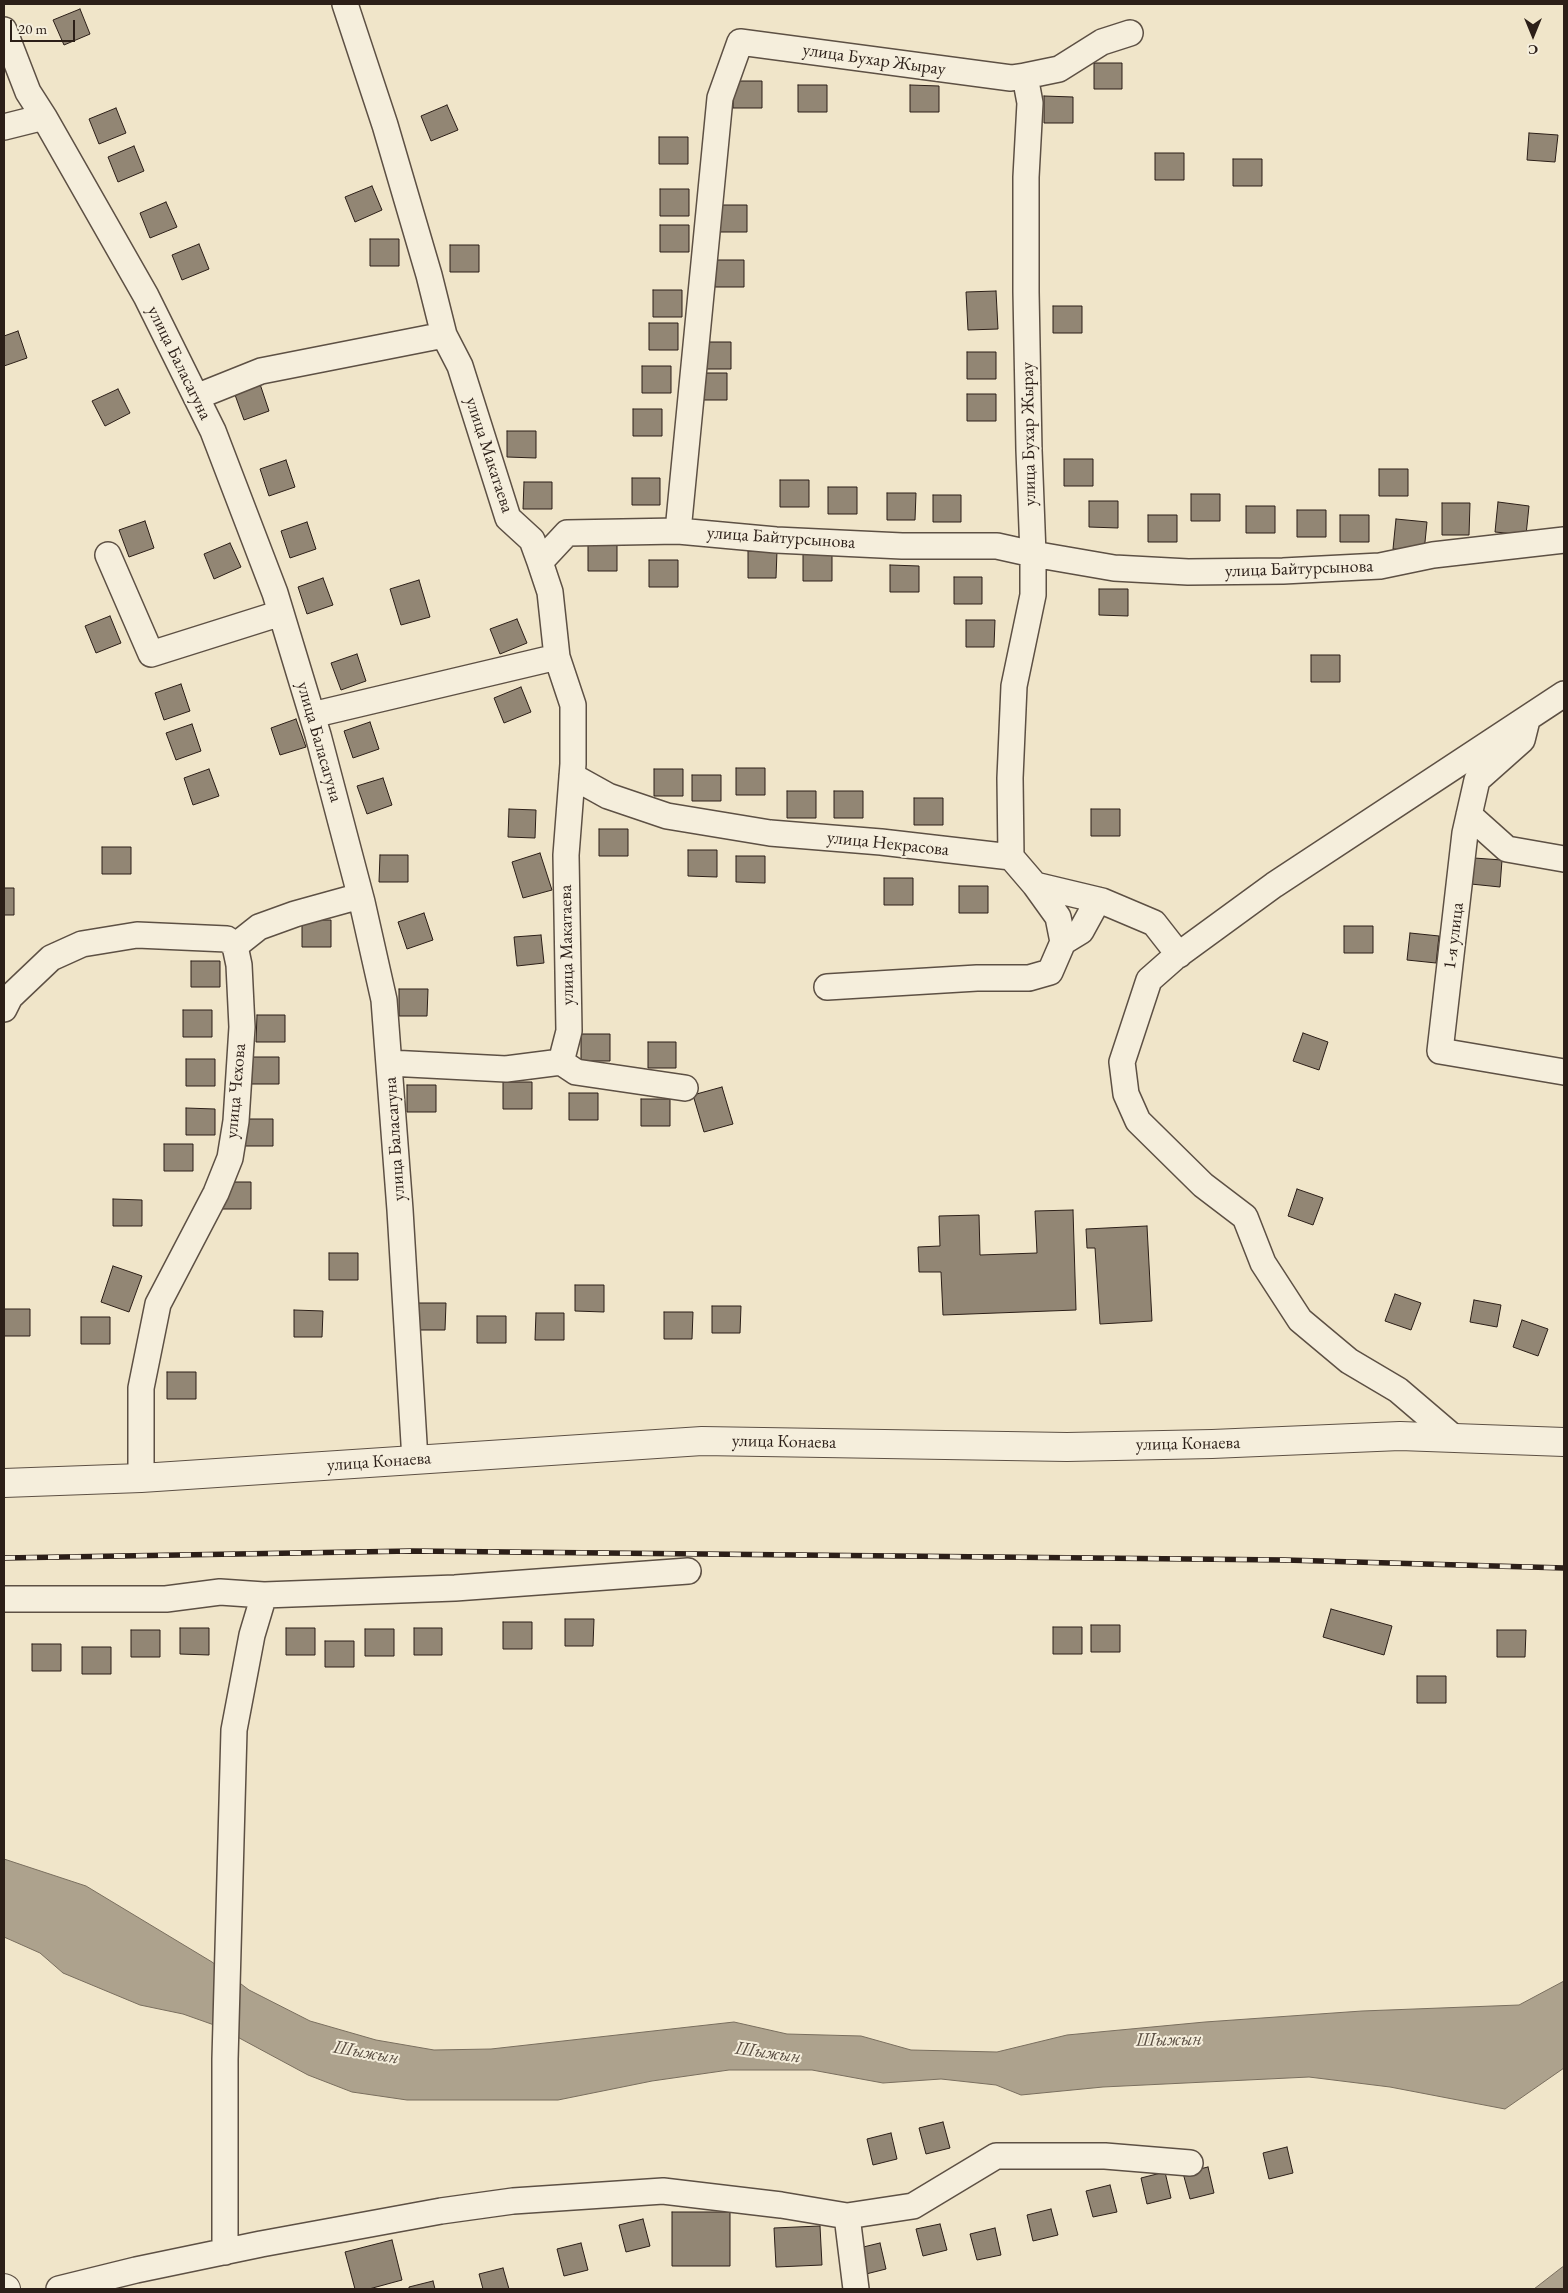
<!DOCTYPE html>
<meta charset="utf-8">
<style>
body{margin:0}
#map{position:relative;width:1568px;height:2293px;overflow:hidden;background:#f0e5c9;font-family:"EB Garamond",serif}
canvas{display:block}
.frame{position:absolute;inset:0;border:5px solid #2c1f18;pointer-events:none}
.north{position:absolute;left:1508px;top:10px;width:50px;height:50px;-webkit-text-stroke:4px #f5eedc;paint-order:stroke;rotate:180deg;font-size:14px;font-weight:700;line-height:20px;text-align:center;color:#2c1f18}
.north::after{content:'';display:block;margin:auto;width:18px;height:22px;background:#2c1f18;clip-path:polygon(50% 0,100% 100%,50% 72%,0 100%)}
.scale{position:absolute;left:10px;top:20px;width:65px;height:22px;box-sizing:border-box;border:2px solid #2c1f18;border-top:0;padding-left:6px;font-size:15px;line-height:18px;white-space:nowrap;color:#2c1f18;-webkit-text-stroke:4px #f5eedc;paint-order:stroke}
</style>
<div id="map">
<canvas width="1568" height="2293"></canvas>
<div class="frame"></div>
<div class="north">С</div>
<div class="scale">20 m</div>
</div>
<script>
const ctx = document.querySelector('canvas').getContext('2d');
ctx.lineJoin = 'round';
function fillPath(path, color) {
  ctx.fillStyle = color;
  ctx.fill(path, 'evenodd');
}
function shape(rows) {
  const path = new Path2D();
  for (const r of rows) {
    path.moveTo(r[0], r[1]);
    for (let i = 2; i < r.length; i += 2) path.lineTo(r[i], r[i + 1]);
  }
  return path;
}
function strokePath(path, color, width, dash) {
  ctx.strokeStyle = color;
  ctx.lineWidth = width;
  ctx.lineCap = dash ? 'butt' : 'round';
  ctx.setLineDash(dash || []);
  ctx.stroke(path);
}
function label(font, color, halo, rows, align = 'center') {
  ctx.font = font + ' "EB Garamond",serif';
  ctx.lineWidth = 4;
  ctx.setLineDash([]);
  ctx.textBaseline = 'middle';
  ctx.strokeStyle = halo;
  ctx.fillStyle = color;
  for (const [text, x, y, turn = 0] of rows) {
    ctx.save();
    ctx.translate(x, y);
    ctx.rotate((+turn || 0) * Math.PI / 180);
    ctx.textAlign = isNaN(turn) ? turn : align;
    if (halo) ctx.strokeText(text, 0, 0);
    ctx.fillText(text, 0, 0);
    ctx.restore();
  }
}
const water = shape([
 [4,1859,86,1886,212,1962,249,1990,310,2021,376,2040,434,2050,491,2049,734,2022,787,2034,861,2036,911,2050,997,2052,1067,2035,1205,2022,1362,2011,1519,2005,1564,1981,1564,2068,1505,2109,1390,2087,1309,2077,1103,2087,1021,2095,996,2085,941,2079,883,2083,812,2070,729,2070,652,2081,558,2100,407,2100,352,2092,308,2075,217,2026,183,2014,140,2005,63,1973,40,1953,4,1937,4,1859],
 [1564,2266,1564,2289,1534,2289,1561,2268,1564,2266]
]);
fillPath(water, '#ada28d');
strokePath(water, '#796e5e', 1);
const building = shape([
 [80,9,90,34,64,45,53,20,80,9],
 [1094,63,1122,63,1122,89,1094,89,1094,63],
 [734,81,762,81,762,108,733,108,734,81],
 [798,85,827,85,827,112,798,112,798,85],
 [910,85,939,86,939,112,910,112,910,85],
 [1044,96,1073,97,1073,123,1044,123,1044,96],
 [447,105,458,130,431,141,421,116,447,105],
 [116,108,126,133,99,144,89,119,116,108],
 [1529,133,1558,135,1555,162,1527,160,1529,133],
 [659,137,688,137,688,164,659,164,659,137],
 [134,146,144,171,118,182,108,157,134,146],
 [1155,153,1184,153,1184,180,1155,180,1155,153],
 [1233,159,1262,159,1262,186,1233,186,1233,159],
 [372,186,382,210,355,222,345,197,372,186],
 [660,189,689,189,689,216,660,216,660,189],
 [166,202,177,227,150,238,140,213,166,202],
 [718,205,747,205,747,232,718,232,718,205],
 [660,225,689,225,689,252,660,252,660,225],
 [370,239,399,239,399,266,370,266,370,239],
 [199,244,209,269,182,280,172,255,199,244],
 [450,245,479,245,479,272,450,272,450,245],
 [716,260,744,260,744,287,715,287,716,260],
 [653,290,682,290,682,317,653,317,653,290],
 [996,291,998,329,968,330,966,292,996,291],
 [1053,306,1082,306,1082,333,1053,333,1053,306],
 [649,323,678,323,678,350,649,350,649,323],
 [18,331,27,358,4,366,4,336,18,331],
 [702,342,731,342,731,369,702,369,702,342],
 [967,352,996,352,996,379,967,379,967,352],
 [642,366,671,366,671,393,642,393,642,366],
 [698,373,727,373,727,400,698,400,698,373],
 [260,384,269,411,244,420,234,392,260,384],
 [118,389,130,413,105,426,92,401,118,389],
 [967,394,996,394,996,421,967,421,967,394],
 [633,409,662,409,662,436,633,436,633,409],
 [507,431,536,431,536,458,507,457,507,431],
 [1064,459,1093,459,1093,486,1064,486,1064,459],
 [286,460,295,487,269,496,260,469,286,460],
 [1379,469,1408,469,1408,496,1379,496,1379,469],
 [632,478,660,478,660,505,632,505,632,478],
 [780,480,809,480,809,507,780,507,780,480],
 [524,482,552,482,552,509,523,509,524,482],
 [828,487,857,487,857,514,828,514,828,487],
 [887,493,916,493,915,520,887,520,887,493],
 [1191,494,1220,494,1220,521,1191,521,1191,494],
 [933,495,961,495,961,522,933,522,933,495],
 [1089,501,1118,501,1118,528,1089,527,1089,501],
 [1498,502,1529,506,1526,535,1495,532,1498,502],
 [1442,503,1470,503,1469,535,1442,535,1442,503],
 [1246,506,1275,506,1275,533,1246,533,1246,506],
 [1297,510,1326,510,1326,537,1297,537,1297,510],
 [1148,515,1177,515,1177,542,1148,542,1148,515],
 [1340,515,1369,515,1369,542,1340,542,1340,515],
 [1396,519,1427,522,1424,552,1393,549,1396,519],
 [145,521,154,548,129,557,119,530,145,521],
 [307,522,316,549,290,558,281,531,307,522],
 [230,543,241,567,214,579,204,554,230,543],
 [588,544,617,545,617,571,588,571,588,544],
 [748,551,777,551,776,578,748,578,748,551],
 [803,554,832,554,832,581,803,581,803,554],
 [649,560,678,560,678,587,649,587,649,560],
 [890,565,919,566,919,592,890,592,890,565],
 [954,577,982,577,982,604,954,604,954,577],
 [323,578,333,605,307,614,298,587,323,578],
 [419,580,430,617,401,625,390,589,419,580],
 [1099,589,1128,589,1128,616,1099,615,1099,589],
 [110,616,121,643,96,653,85,626,110,616],
 [517,619,527,643,500,654,490,629,517,619],
 [966,620,995,620,994,647,966,647,966,620],
 [357,654,366,681,341,690,331,663,357,654],
 [1311,655,1340,655,1340,682,1311,682,1311,655],
 [181,684,190,711,164,720,155,693,181,684],
 [521,687,531,712,504,723,494,698,521,687],
 [296,719,306,747,280,755,271,728,296,719],
 [370,722,379,749,353,758,344,731,370,722],
 [192,724,201,751,176,760,166,733,192,724],
 [736,768,765,768,765,795,736,795,736,768],
 [209,769,219,796,193,805,184,778,209,769],
 [654,769,683,769,683,796,654,796,654,769],
 [692,775,721,775,721,801,692,801,692,775],
 [383,778,392,805,367,814,357,786,383,778],
 [787,791,816,791,816,818,787,818,787,791],
 [834,791,863,791,863,818,834,818,834,791],
 [914,798,943,798,943,825,914,825,914,798],
 [509,809,536,810,535,838,508,837,509,809],
 [1091,809,1120,809,1120,836,1091,836,1091,809],
 [599,829,628,829,628,856,599,856,599,829],
 [102,847,131,847,131,874,102,874,102,847],
 [688,850,717,850,717,877,688,876,688,850],
 [540,853,552,890,523,898,512,862,540,853],
 [380,855,408,855,408,882,379,882,380,855],
 [736,856,765,856,765,883,736,882,736,856],
 [1474,858,1502,860,1500,887,1471,884,1474,858],
 [884,878,913,878,913,905,884,905,884,878],
 [959,886,988,886,988,913,959,913,959,886],
 [4,888,14,888,14,915,4,915,4,888],
 [424,913,433,940,407,949,398,922,424,913],
 [302,920,331,920,331,947,302,947,302,920],
 [1344,926,1373,926,1373,953,1344,953,1344,926],
 [1410,933,1439,936,1436,963,1407,960,1410,933],
 [541,935,544,963,517,966,514,937,541,935],
 [191,961,220,961,220,987,191,987,191,961],
 [399,989,428,989,427,1016,399,1016,399,989],
 [183,1010,212,1010,212,1037,183,1037,183,1010],
 [257,1015,285,1015,285,1042,256,1042,257,1015],
 [1303,1033,1328,1042,1319,1070,1293,1061,1303,1033],
 [581,1034,610,1034,610,1061,581,1061,581,1034],
 [648,1042,676,1042,676,1068,648,1068,648,1042],
 [250,1057,279,1057,279,1084,250,1084,250,1057],
 [186,1059,215,1059,215,1086,186,1086,186,1059],
 [503,1082,532,1082,532,1109,503,1109,503,1082],
 [407,1085,436,1085,436,1112,407,1112,407,1085],
 [722,1087,733,1124,704,1132,693,1095,722,1087],
 [569,1093,598,1093,598,1120,569,1120,569,1093],
 [641,1099,670,1099,670,1126,641,1126,641,1099],
 [186,1108,215,1109,215,1135,186,1135,186,1108],
 [244,1119,273,1119,273,1146,244,1146,244,1119],
 [164,1144,193,1144,193,1171,164,1171,164,1144],
 [222,1182,251,1182,251,1209,222,1209,222,1182],
 [1297,1189,1323,1198,1313,1225,1288,1216,1297,1189],
 [113,1199,142,1200,142,1226,113,1226,113,1199],
 [1073,1210,1076,1310,943,1315,941,1272,919,1272,918,1247,940,1246,939,1216,979,1215,980,1255,1037,1253,1035,1211,1073,1210],
 [1147,1226,1152,1321,1100,1324,1095,1248,1087,1248,1086,1229,1147,1226],
 [329,1253,358,1253,358,1280,329,1280,329,1253],
 [113,1266,142,1276,129,1312,101,1302,113,1266],
 [575,1285,604,1285,604,1312,575,1311,575,1285],
 [1395,1294,1421,1303,1411,1330,1385,1321,1395,1294],
 [1474,1300,1501,1305,1497,1327,1470,1322,1474,1300],
 [417,1303,446,1303,445,1330,417,1330,417,1303],
 [712,1306,741,1306,740,1333,712,1333,712,1306],
 [4,1309,30,1309,30,1336,4,1336,4,1309],
 [294,1310,323,1311,322,1337,294,1337,294,1310],
 [664,1312,693,1312,692,1339,664,1339,664,1312],
 [536,1313,564,1313,564,1340,535,1340,536,1313],
 [477,1316,506,1316,506,1343,477,1343,477,1316],
 [81,1317,110,1317,110,1344,81,1344,81,1317],
 [1522,1320,1548,1329,1538,1356,1513,1347,1522,1320],
 [167,1372,196,1372,196,1399,167,1399,167,1372],
 [1331,1609,1392,1626,1384,1655,1323,1637,1331,1609],
 [565,1619,594,1619,593,1646,565,1646,565,1619],
 [503,1622,532,1622,532,1649,503,1649,503,1622],
 [1091,1625,1120,1625,1120,1652,1091,1652,1091,1625],
 [1053,1627,1082,1627,1082,1654,1053,1654,1053,1627],
 [180,1628,209,1628,209,1655,180,1654,180,1628],
 [286,1628,315,1628,315,1655,286,1655,286,1628],
 [414,1628,442,1628,442,1655,414,1655,414,1628],
 [365,1629,394,1629,394,1656,365,1656,365,1629],
 [131,1630,160,1630,160,1657,131,1657,131,1630],
 [1497,1630,1526,1630,1525,1657,1497,1657,1497,1630],
 [325,1641,354,1641,354,1667,325,1667,325,1641],
 [32,1644,61,1644,61,1671,32,1671,32,1644],
 [82,1647,111,1647,111,1674,82,1674,82,1647],
 [1417,1676,1446,1676,1446,1703,1417,1703,1417,1676],
 [943,2122,950,2148,926,2154,919,2128,943,2122],
 [891,2133,897,2159,873,2165,867,2139,891,2133],
 [1287,2147,1293,2173,1269,2179,1263,2153,1287,2147],
 [1208,2167,1214,2193,1190,2199,1183,2173,1208,2167],
 [1165,2172,1171,2198,1147,2204,1141,2178,1165,2172],
 [1110,2185,1117,2212,1093,2217,1086,2191,1110,2185],
 [1051,2209,1058,2235,1033,2241,1027,2215,1051,2209],
 [672,2212,730,2212,730,2266,672,2266,672,2212],
 [643,2219,650,2246,626,2252,619,2225,643,2219],
 [940,2224,947,2250,923,2256,916,2229,940,2224],
 [820,2226,822,2265,776,2267,774,2228,820,2226],
 [995,2228,1001,2255,977,2260,970,2234,995,2228],
 [392,2240,402,2280,369,2289,355,2289,345,2252,392,2240],
 [581,2243,588,2270,564,2276,557,2249,581,2243],
 [880,2243,886,2269,862,2275,855,2249,880,2243],
 [503,2268,509,2289,483,2289,479,2274,503,2268],
 [433,2281,435,2289,409,2289,409,2287,433,2281]
]);
fillPath(building, '#928674');
strokePath(building, '#2c1f18', 1);
const minor = shape([
 [4,30,28,92,44,117],
 [1025,76,1059,69,1102,42,1130,33],
 [4,127,44,117,146,296,213,431,275,593,318,735,362,902,384,1000,400,1210,415,1460],
 [196,397,261,371,444,335,429,275,385,125,345,4],
 [678,531,720,98,740,42,1011,78,1025,76,1030,103,1026,177,1026,292,1029,450,1033,554,1114,568,1188,572,1283,571,1380,566,1433,555,1564,540],
 [108,555,151,654,281,613],
 [540,562,567,533,678,531,776,540,902,546,997,546,1033,554,1033,595,1014,686,1010,778,1011,857],
 [312,715,557,657,550,592,540,562,532,540,508,518,460,366,444,335],
 [1527,720,1522,740,1477,780,1465,833,1440,1051,1564,1072],
 [572,776,608,796,667,816,770,833,881,842,1011,857,1035,885,1102,901,1154,923,1179,955],
 [1469,815,1507,849,1564,859],
 [1063,942,1081,931,1098,900],
 [235,946,259,927,295,914,360,896],
 [827,987,977,978,1029,978,1050,972,1063,942,1058,917,1035,885],
 [4,1009,10,997,51,958,82,944,137,935,227,939,235,946,239,965,242,1027,236,1121,230,1158,216,1193,158,1304,141,1388,141,1478],
 [561,1062,576,1072,685,1088],
 [389,1063,506,1069,561,1062,569,1031,566,855,573,764,573,705,557,657],
 [1453,1437,1398,1390,1349,1361,1300,1320,1263,1263,1245,1217,1203,1185,1138,1121,1126,1094,1122,1062,1149,980,1174,958,1274,885,1564,694],
 [4,1599,166,1599,220,1592,264,1595,455,1588,688,1571],
 [847,2216,856,2289],
 [225,2252,225,2059,234,1730,252,1635,264,1595],
 [59,2289,136,2270,261,2244,441,2211,513,2201,663,2191,781,2205,847,2216,913,2206,996,2156,1105,2156,1190,2163]
]);
const tertiary = shape([
 [4,1483,141,1478,702,1441,1067,1447,1212,1444,1400,1436,1564,1442],
 [4,2288,6,2289]
]);
strokePath(minor, '#5d5044', 28);
strokePath(tertiary, '#5d5044', 30);
strokePath(minor, '#f5eedc', 25);
strokePath(tertiary, '#f5eedc', 28);
const rail = shape([
 [4,1558,412,1551,1285,1560,1564,1568]
]);
strokePath(rail, '#2c1f18', 5.5);
strokePath(rail, '#f5eedc', 4, [11]);
label('18px', '#2c1f18', '#f5eedc', [
 ["улица Бухар Жырау",874,60,8],
 ["улица Баласагуна",179,363,64],
 ["улица Бухар Жырау",1029,434,-91],
 ["улица Макатаева",489,455,72],
 ["улица Байтурсынова",781,538,4],
 ["улица Байтурсынова",1299,569,-2],
 ["улица Баласагуна",319,742,74],
 ["улица Некрасова",888,844,6],
 ["1-я улица",1454,936,-83],
 ["улица Макатаева",567,945,-91],
 ["улица Чехова",236,1091,-85],
 ["улица Баласагуна",395,1139,-94],
 ["улица Конаева",784,1442,1],
 ["улица Конаева",1188,1444,-1],
 ["улица Конаева",379,1462,-4]
]);
label('italic 19px', '#594d41', '#f5eedc', [
 ["Шыжын",1169,2040,-1],
 ["Шыжын",366,2053,10],
 ["Шыжын",768,2053,8]
]);
</script>
